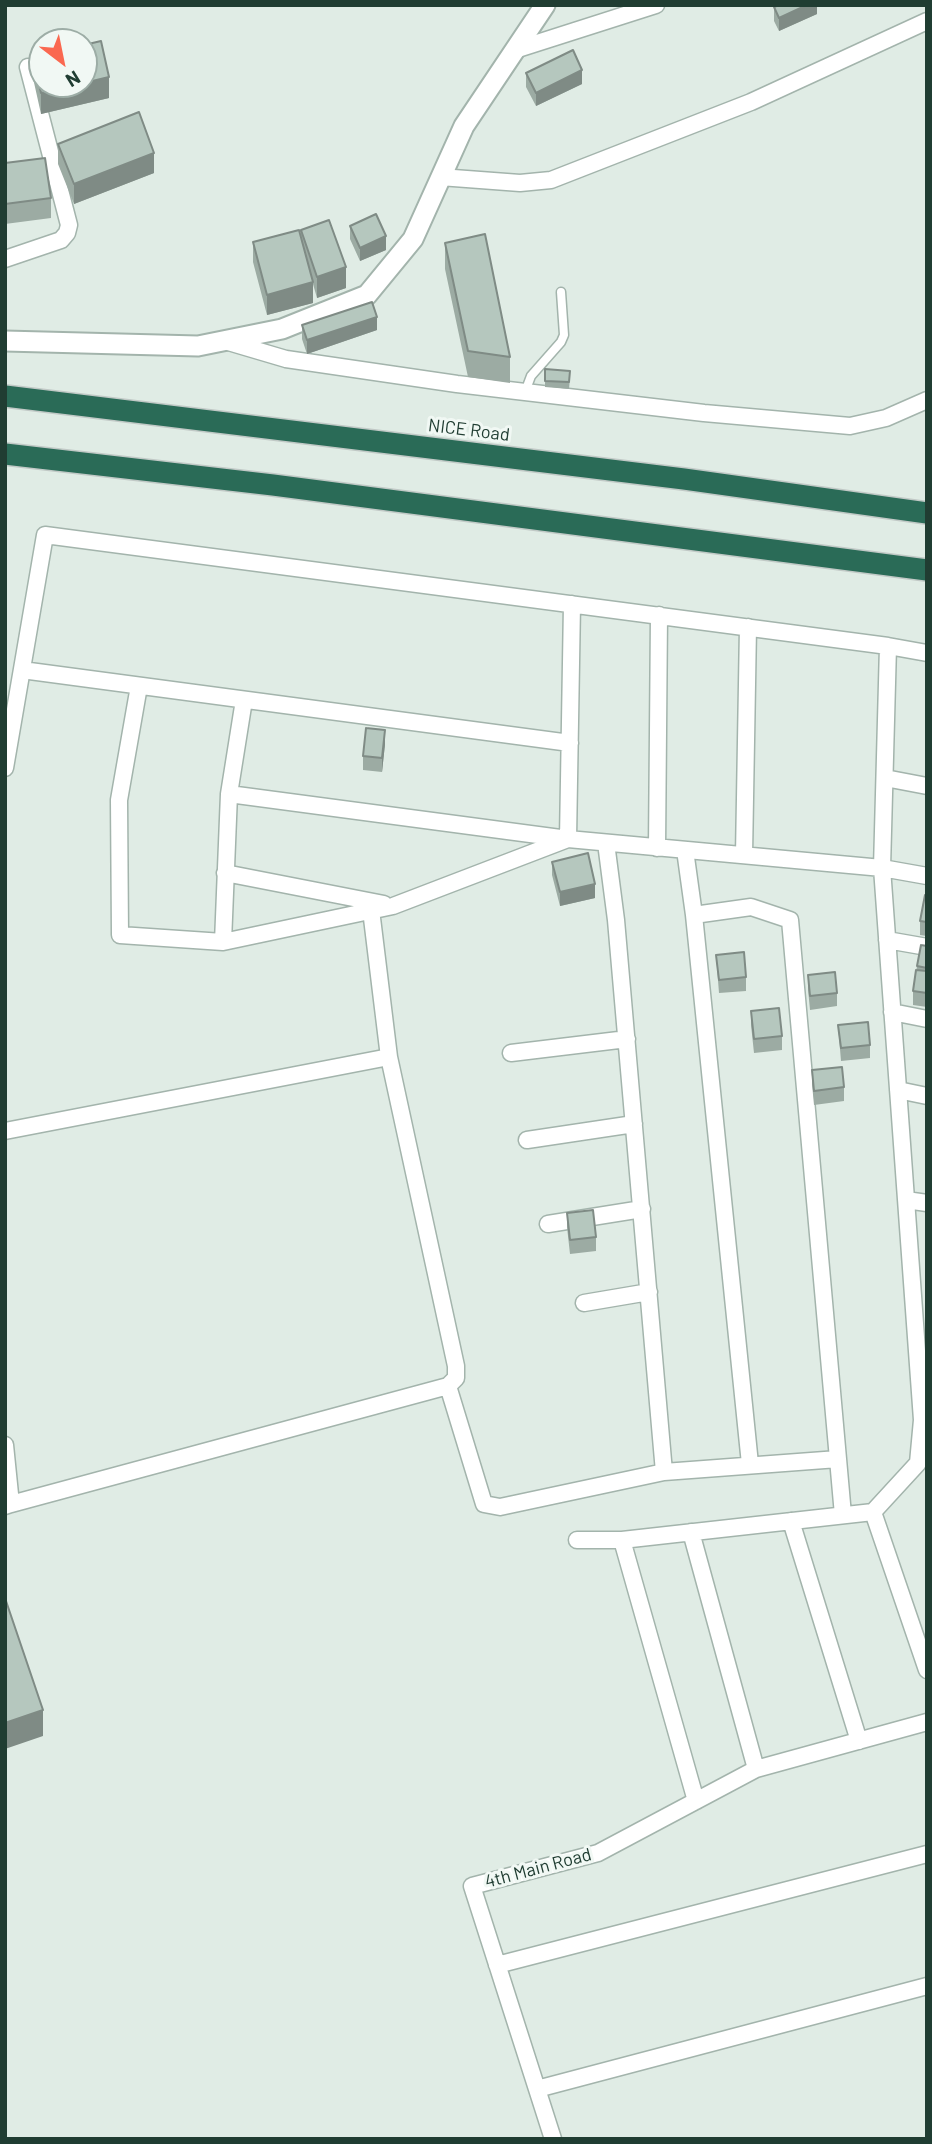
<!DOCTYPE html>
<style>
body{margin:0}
#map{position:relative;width:932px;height:2144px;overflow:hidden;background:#e0ece5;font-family:Barlow,sans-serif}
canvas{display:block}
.frame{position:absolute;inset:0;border:7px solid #203d32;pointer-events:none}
.north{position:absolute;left:28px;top:28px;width:70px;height:70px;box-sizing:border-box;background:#f1f8f4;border:2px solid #9dada6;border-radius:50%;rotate:148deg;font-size:19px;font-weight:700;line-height:28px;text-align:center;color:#203d32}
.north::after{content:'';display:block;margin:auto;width:24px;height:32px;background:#fa6850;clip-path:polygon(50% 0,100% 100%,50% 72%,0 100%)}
</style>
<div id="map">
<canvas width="932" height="2144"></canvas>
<div class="frame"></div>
<div class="north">N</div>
</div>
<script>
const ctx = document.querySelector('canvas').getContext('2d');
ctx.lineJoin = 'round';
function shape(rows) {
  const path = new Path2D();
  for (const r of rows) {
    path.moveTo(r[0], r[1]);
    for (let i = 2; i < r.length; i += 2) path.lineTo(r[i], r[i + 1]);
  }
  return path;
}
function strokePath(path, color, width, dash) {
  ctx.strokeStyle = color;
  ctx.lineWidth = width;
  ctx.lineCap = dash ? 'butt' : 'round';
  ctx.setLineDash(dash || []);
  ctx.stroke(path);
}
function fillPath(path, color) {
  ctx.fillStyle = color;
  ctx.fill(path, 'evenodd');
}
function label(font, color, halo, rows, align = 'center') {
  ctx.font = font + ' Barlow,sans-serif';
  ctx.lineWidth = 6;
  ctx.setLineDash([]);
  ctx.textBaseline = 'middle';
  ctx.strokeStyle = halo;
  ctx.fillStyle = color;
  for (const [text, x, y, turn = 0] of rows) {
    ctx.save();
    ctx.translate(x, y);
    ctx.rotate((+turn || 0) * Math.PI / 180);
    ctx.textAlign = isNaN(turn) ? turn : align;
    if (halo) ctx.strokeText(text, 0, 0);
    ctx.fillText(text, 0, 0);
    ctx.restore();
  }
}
const service = shape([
 [525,392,531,376,561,342,564,335,561,292]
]);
const minor = shape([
 [515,50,656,5],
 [440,177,520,183,551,180,751,102,927,21],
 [5,259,61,240,67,233,69,225,28,67],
 [225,341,286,359,457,384,704,413,850,426,886,418,927,400],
 [888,646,882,868,922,1420,927,1420],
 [22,670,570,743],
 [139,686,119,800,120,935,223,942,393,906,568,839],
 [5,768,45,535,888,646,927,653],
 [885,778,927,786],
 [229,794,568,839,882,868,927,876],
 [568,839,572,604],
 [606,843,616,920,664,1472,838,1459],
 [657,848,659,615],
 [685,850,694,915,751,907,790,920,843,1515],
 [744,855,748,627],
 [225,873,384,904],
 [694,915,750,1464],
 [887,940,927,947],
 [223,942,229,794,244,700],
 [892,1012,927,1019],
 [511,1053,627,1039],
 [898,1090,927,1096],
 [5,1131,389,1057],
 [527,1140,634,1124],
 [906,1200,927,1203],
 [548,1224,642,1209],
 [584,1303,649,1292],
 [448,1386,484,1504,500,1507,664,1472],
 [922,1420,918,1463,873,1512,927,1670],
 [5,1445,11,1504,5,1506],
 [11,1504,448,1386,456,1378,456,1366,389,1057,371,910],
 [791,1521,859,1741],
 [691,1532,756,1769],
 [577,1540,622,1540],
 [696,1801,622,1540,873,1512],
 [497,1965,927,1854],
 [537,2089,927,1986],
 [553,2139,472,1886,598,1853,756,1769,927,1722]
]);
const tertiary = shape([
 [5,341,198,346,282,329,367,295,413,239,464,126,545,5]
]);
const motorway = shape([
 [5,396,684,479,927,513],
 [5,454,273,485,927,570]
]);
strokePath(service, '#a3b4ac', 11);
strokePath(minor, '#a3b4ac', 19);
strokePath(tertiary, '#a3b4ac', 23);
strokePath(motorway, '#c1c9c6', 24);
strokePath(service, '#fff', 8);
strokePath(minor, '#fff', 16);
strokePath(tertiary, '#fff', 19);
strokePath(motorway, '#2a6b57', 21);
fillPath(shape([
 [817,5,817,14,779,31,774,21,774,7],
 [33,57,109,98,41,114,33,78],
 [526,73,582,84,536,106,526,87],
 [58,144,154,173,74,204,58,164],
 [5,163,51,198,51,218,5,224],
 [350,226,386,250,360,261,350,239],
 [301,230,346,288,317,298,313,284,313,303,267,315,253,262,253,242,301,238],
 [445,243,510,357,510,383,468,377,445,269],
 [302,325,377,330,307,354,302,339],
 [545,369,570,378,569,389,545,387],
 [385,744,382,772,363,770,363,756],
 [552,862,595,898,560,906,552,875],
 [927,895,927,936,920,935,920,921],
 [927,946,927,1007,913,1005,913,991,917,966],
 [716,955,746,977,746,991,719,993],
 [808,975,837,993,837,1006,810,1010,808,989],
 [751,1011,782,1036,782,1050,754,1053,751,1025],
 [838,1025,870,1045,870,1058,841,1061],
 [812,1070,844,1087,844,1101,814,1105,812,1084],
 [567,1213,596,1237,596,1251,570,1254,567,1227]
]), '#9caba3');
fillPath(shape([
 [807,5,817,5,817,14,779,31,779,18],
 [582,70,582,84,536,106,536,93],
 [109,77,109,98,41,114,41,93],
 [154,153,154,173,74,204,74,184],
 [386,236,386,250,360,261,360,248],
 [346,267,346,288,317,298,317,277],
 [313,282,313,303,267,315,267,295],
 [377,317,377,330,307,354,307,340],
 [385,730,385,744,382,772,382,758],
 [595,884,595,898,560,906,560,892],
 [43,1710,43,1736,5,1749,5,1723]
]), '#7f8b85');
const building = shape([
 [779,5,807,5,779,18,774,7,779,5],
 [101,41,109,77,84,83,84,45,101,41],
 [573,50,582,70,536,93,526,73,573,50],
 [42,55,42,84,80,84,41,93,33,57,42,55],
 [139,112,154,153,74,184,58,144,139,112],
 [45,158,51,198,5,204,5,163,45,158],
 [376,214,386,236,360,248,350,226,376,214],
 [329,220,346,267,317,277,301,230,329,220],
 [299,230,313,282,267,295,253,242,299,230],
 [485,234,510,357,468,351,445,243,485,234],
 [372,302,377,317,307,340,302,325,372,302],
 [545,369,570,371,569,382,545,381,545,369],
 [366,728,385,730,382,758,363,756,366,728],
 [588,853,595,884,560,892,552,862,588,853],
 [925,895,927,895,927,922,920,921,925,895],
 [921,945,927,946,927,968,917,966,921,945],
 [744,952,746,977,719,980,716,955,744,952],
 [916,970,927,971,927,993,913,991,916,970],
 [835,972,837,993,810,996,808,975,835,972],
 [779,1008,782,1036,754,1039,751,1011,779,1008],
 [868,1022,870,1045,841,1048,838,1025,868,1022],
 [842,1067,844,1087,814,1091,812,1070,842,1067],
 [593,1210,596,1237,570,1240,567,1213,593,1210],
 [5,1598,43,1710,5,1723,5,1598]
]);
fillPath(building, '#b5c7be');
strokePath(building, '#7f8b85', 2);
label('18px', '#203d32', '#f1f8f4', [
 ["NICE Road",469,430,7],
 ["4th Main Road",538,1868,-15]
]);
</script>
